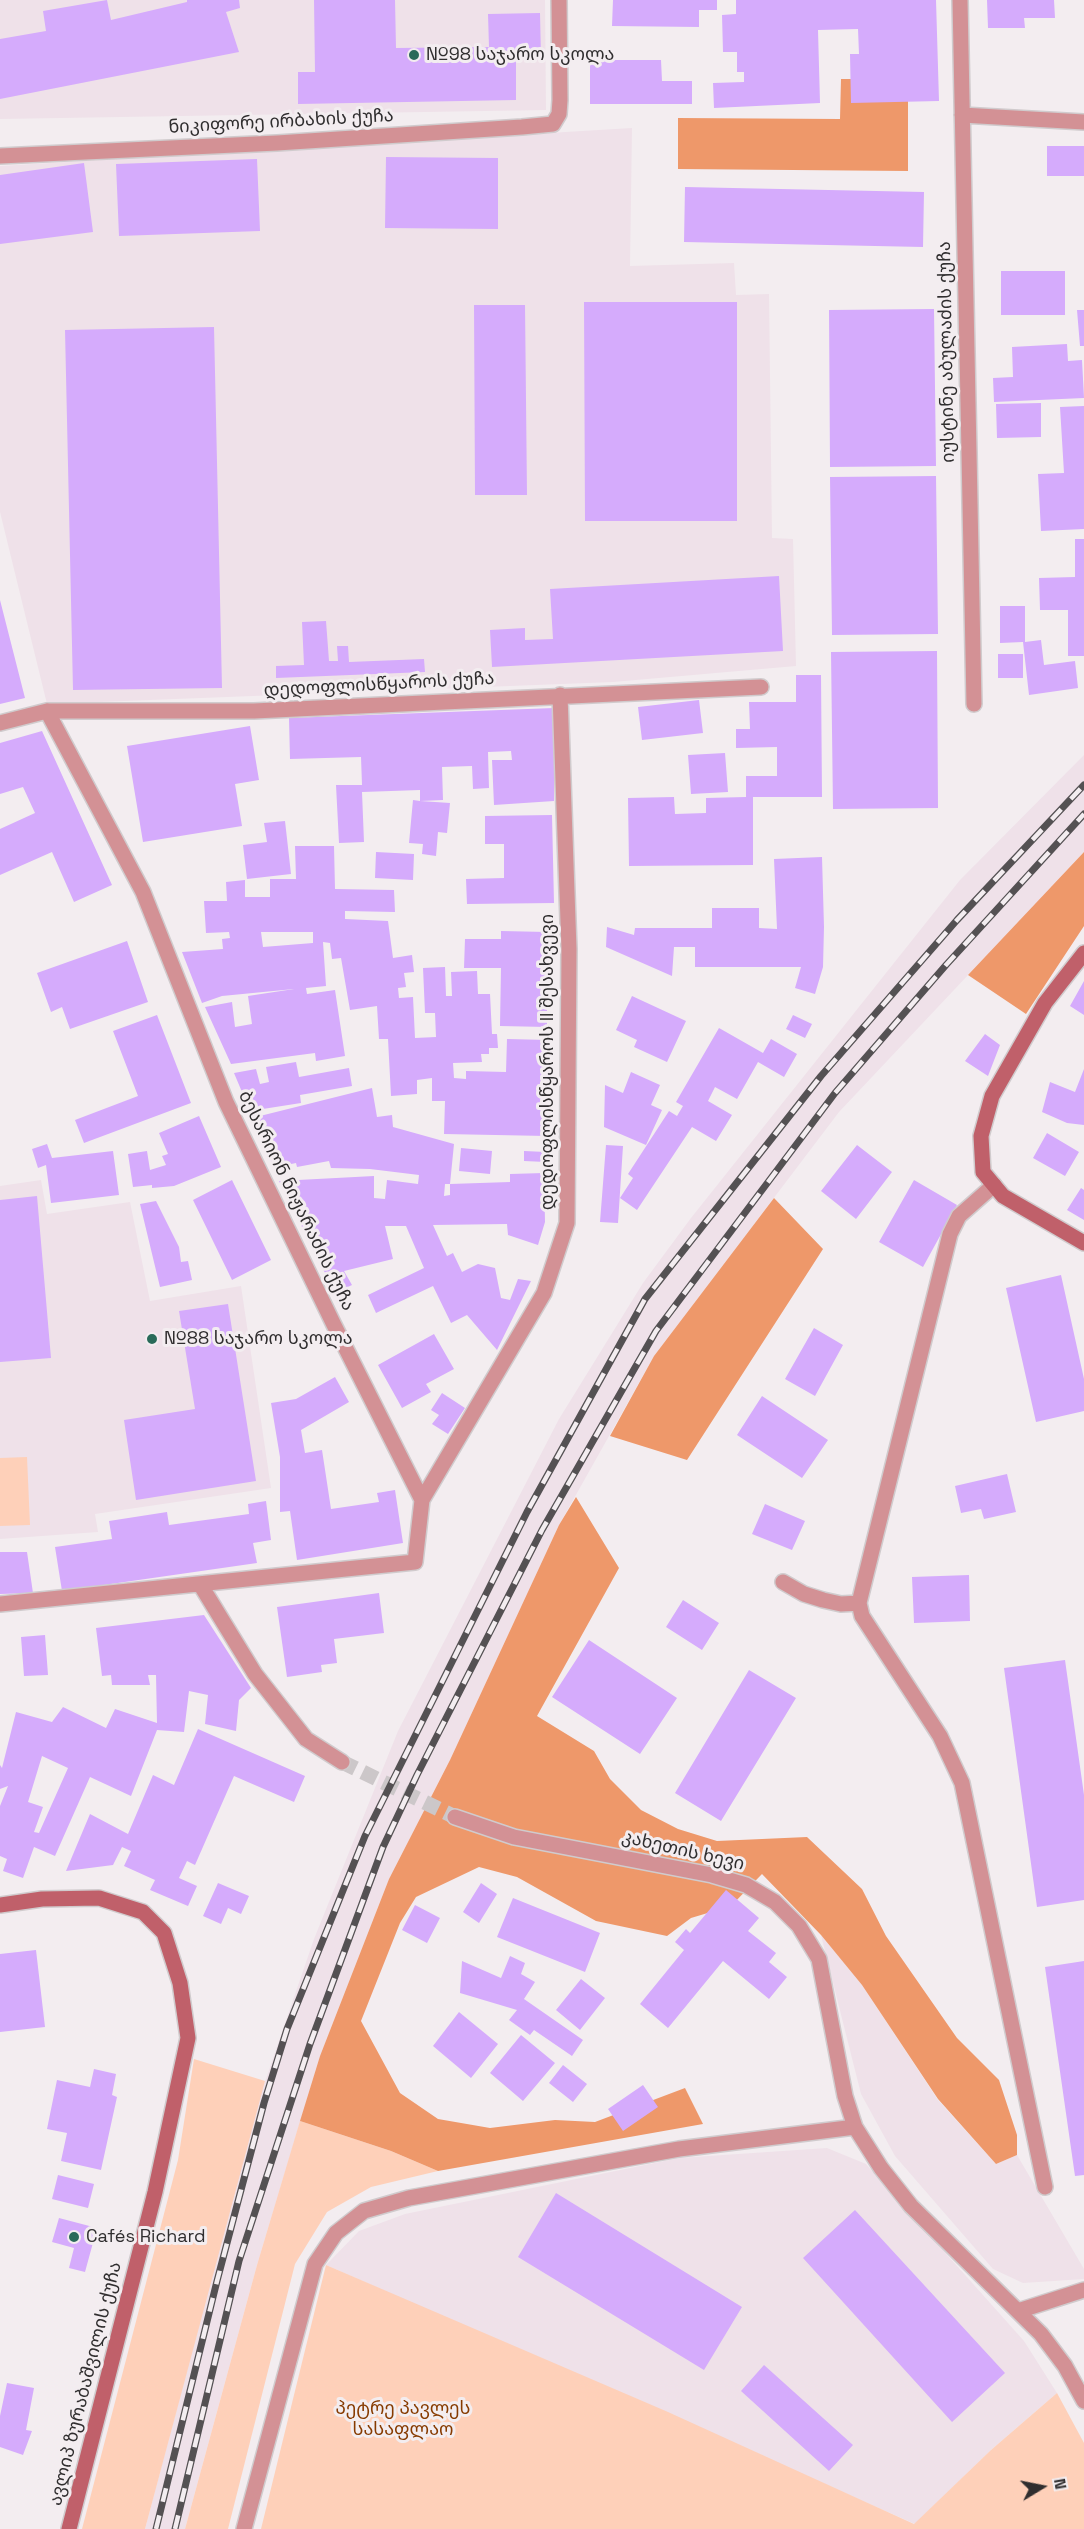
<!DOCTYPE html>
<meta charset="utf-8">
<style>
body{margin:0}
#map{position:relative;width:1084px;height:2529px;overflow:hidden;background:#f3edf0;font-family:"Space Grotesk",sans-serif}
canvas{display:block}
.north{position:absolute;left:1012px;top:2457px;width:60px;height:60px;-webkit-text-stroke:4px #f3edf0;paint-order:stroke;rotate:80deg;font-size:16px;font-weight:700;line-height:24px;text-align:center;color:#302e2f}
.north::after{content:'';display:block;margin:auto;width:21px;height:27px;background:#302e2f;clip-path:polygon(50% 0,100% 100%,50% 72%,0 100%)}
</style>
<div id="map">
<canvas width="1084" height="2529"></canvas>
<div class="north">N</div>
</div>
<script>
const ctx = document.querySelector('canvas').getContext('2d');
ctx.lineJoin = 'round';
function fillPath(path, color) {
  ctx.fillStyle = color;
  ctx.fill(path, 'evenodd');
}
function shape(rows) {
  const path = new Path2D();
  for (const r of rows) {
    path.moveTo(r[0], r[1]);
    for (let i = 2; i < r.length; i += 2) path.lineTo(r[i], r[i + 1]);
  }
  return path;
}
function strokePath(path, color, width, dash) {
  ctx.strokeStyle = color;
  ctx.lineWidth = width;
  ctx.lineCap = dash ? 'butt' : 'round';
  ctx.setLineDash(dash || []);
  ctx.stroke(path);
}
function label(font, color, halo, rows, align = 'center') {
  ctx.font = font + ' "Space Grotesk","Noto Sans Georgian",sans-serif';
  ctx.lineWidth = 6;
  ctx.setLineDash([]);
  ctx.textBaseline = 'middle';
  ctx.strokeStyle = halo;
  ctx.fillStyle = color;
  for (const [text, x, y, turn = 0] of rows) {
    ctx.save();
    ctx.translate(x, y);
    ctx.rotate((+turn || 0) * Math.PI / 180);
    ctx.textAlign = isNaN(turn) ? turn : align;
    if (halo) ctx.strokeText(text, 0, 0);
    ctx.fillText(text, 0, 0);
    ctx.restore();
  }
}
fillPath(shape([
 [0,0,545,0,546,110,0,119],
 [632,128,630,266,734,263,736,295,769,294,772,538,793,539,796,666,613,682,47,704,0,512,0,166],
 [1084,755,1084,852,839,1112,654,1356,559,1525,450,1760,389,1879,320,2056,257,2265,185,2529,145,2529,256,2108,314,1939,398,1731,559,1419,643,1283,691,1218,960,880],
 [41,1180,47,1214,130,1202,150,1301,241,1286,271,1488,95,1514,98,1532,0,1539,0,1186],
 [821,1935,862,1985,938,2100,996,2164,1017,2155,1084,2269,1084,2279,1023,2283,993,2269,895,2156,861,2094],
 [827,2148,866,2164,1024,2341,1057,2393,991,2450,915,2524,326,2265,359,2231,405,2214,679,2158]
]), '#efe1e9');
fillPath(shape([
 [27,1457,30,1525,0,1526,0,1458],
 [194,2059,265,2081,145,2529,82,2529,178,2160],
 [300,2121,391,2151,438,2171,371,2187,327,2212,295,2264,228,2529,185,2529,257,2265],
 [326,2265,668,2412,914,2524,991,2450,1057,2393,1084,2443,1084,2529,261,2529]
]), '#fed0b9');
fillPath(shape([
 [841,79,908,79,908,171,678,169,678,118,840,119],
 [1084,852,1084,926,1026,1014,968,975],
 [774,1198,823,1249,687,1460,610,1436,654,1356],
 [576,1497,619,1568,537,1716,594,1751,610,1779,641,1810,678,1829,717,1841,807,1837,862,1889,886,1936,957,2038,999,2080,1017,2135,1017,2155,996,2164,938,2099,862,1985,821,1935,762,1874,731,1906,691,1918,667,1936,596,1921,517,1877,479,1867,416,1897,400,1923,361,2021,400,2093,438,2119,490,2128,555,2120,595,2122,685,2088,703,2124,438,2171,391,2151,300,2121,320,2056,389,1879,450,1760,559,1525]
]), '#ee986a');
fillPath(shape([
 [107,0,111,20,187,2,187,0,239,0,240,8,226,12,239,52,0,99,0,39,46,31,43,11],
 [314,0,395,0,396,48,489,47,488,14,540,13,541,58,516,59,516,100,298,104,298,72,315,72],
 [613,0,717,0,717,10,699,10,699,27,612,26],
 [736,0,936,0,939,101,851,103,850,54,859,54,858,29,818,30,820,103,714,108,713,83,744,82,744,72,737,72,737,52,723,52,722,15,736,14],
 [987,0,1054,0,1055,18,1024,18,1025,28,988,28],
 [590,60,661,60,662,81,692,81,692,104,590,104],
 [1047,146,1084,146,1084,176,1047,176],
 [386,157,498,158,498,229,385,228],
 [257,159,260,231,119,236,116,164],
 [84,163,93,232,0,244,0,175],
 [685,187,924,192,923,247,684,242],
 [1001,271,1065,271,1065,315,1001,315],
 [584,302,737,302,737,521,585,521],
 [474,305,525,305,527,495,475,495],
 [934,309,936,466,830,467,829,310],
 [1077,310,1084,310,1084,346,1080,346],
 [214,327,222,688,73,690,65,330],
 [1067,344,1068,361,1082,360,1084,398,994,402,993,378,1013,377,1012,347],
 [1041,403,1041,437,997,438,996,404],
 [1084,406,1084,529,1041,531,1038,474,1064,473,1060,407],
 [936,476,938,634,832,635,830,477],
 [1075,539,1084,539,1084,656,1068,656,1068,610,1040,610,1039,578,1075,577],
 [779,576,783,651,492,667,490,630,525,628,525,640,553,639,550,589],
 [0,600,25,698,0,704],
 [1000,606,1025,606,1025,642,1041,640,1044,665,1075,661,1078,688,1029,695,1023,642,1000,643],
 [326,621,329,661,338,661,337,646,348,646,349,662,424,659,425,672,276,678,276,666,304,665,302,622],
 [937,651,938,808,833,809,831,652],
 [998,654,1023,654,1023,678,998,678],
 [796,675,821,675,822,797,753,797,753,865,629,866,628,798,674,797,675,814,706,813,706,798,746,797,746,776,777,776,777,747,736,748,736,729,750,729,749,702,796,702],
 [699,700,703,733,642,740,638,707],
 [554,708,554,801,494,805,492,760,512,760,511,751,488,752,489,788,473,789,472,766,442,767,443,800,420,801,450,803,447,833,438,832,436,856,422,854,423,844,409,843,413,800,420,801,420,790,362,792,364,842,339,843,336,785,362,785,361,757,290,759,289,718],
 [250,726,259,780,235,784,242,826,143,842,127,746],
 [42,731,112,885,74,902,52,852,0,875,0,829,35,813,23,787,0,794,0,743],
 [725,753,728,792,691,794,688,755],
 [552,815,554,903,467,904,466,879,504,878,504,844,485,844,485,816],
 [285,821,291,874,247,879,243,845,267,842,264,823],
 [295,846,334,846,335,889,394,890,395,912,345,911,345,919,388,921,393,958,412,955,414,972,404,973,406,987,398,988,399,998,413,997,415,1038,436,1037,435,1013,425,1013,423,968,445,967,446,996,452,996,451,972,477,971,478,994,490,994,492,1034,497,1034,498,1048,489,1048,489,1054,481,1054,482,1062,453,1063,454,1078,466,1079,466,1071,506,1072,507,1039,548,1040,547,1136,444,1134,445,1101,432,1101,432,1078,417,1080,417,1094,391,1096,388,1039,379,1039,377,1006,350,1010,341,958,332,959,330,943,323,942,326,986,306,988,307,994,335,990,345,1056,316,1061,315,1053,231,1064,205,1007,232,1002,235,1027,252,1024,248,996,294,989,222,996,202,1003,182,952,223,949,222,939,230,938,229,932,206,933,204,901,227,901,226,882,245,880,245,897,270,897,270,879,296,879],
 [261,932,313,932,313,943,263,947],
 [376,852,414,854,413,880,375,878],
 [822,857,824,927,823,967,815,994,795,988,801,967,695,967,695,947,674,947,672,976,606,947,607,927,634,935,635,928,712,928,712,908,759,908,759,928,777,929,774,859],
 [501,931,547,932,547,1027,500,1026,501,968,464,968,465,939,501,939],
 [127,941,148,1002,70,1029,62,1007,51,1012,37,973],
 [1084,981,1084,1015,1070,1006],
 [632,996,686,1021,667,1062,634,1047,637,1040,616,1030],
 [157,1015,191,1103,84,1143,75,1120,138,1096,113,1031],
 [793,1015,812,1024,805,1038,786,1029],
 [719,1028,763,1053,771,1039,797,1054,784,1077,758,1062,737,1099,715,1087,708,1101,732,1115,716,1141,692,1127,637,1210,620,1198,633,1178,628,1174,669,1111,677,1116,683,1106,676,1102],
 [985,1034,1000,1045,988,1076,965,1061],
 [296,1062,299,1077,349,1068,352,1086,300,1095,301,1103,250,1111,234,1073,256,1069,260,1084,269,1082,266,1067],
 [1084,1069,1084,1125,1067,1123,1042,1112,1050,1082,1075,1092],
 [631,1072,660,1085,651,1105,662,1110,646,1145,604,1127,605,1085,623,1093],
 [372,1088,377,1117,392,1115,393,1127,454,1144,450,1184,445,1184,444,1196,450,1195,450,1184,510,1182,510,1174,544,1173,545,1222,538,1245,508,1235,507,1224,433,1225,447,1256,453,1253,462,1272,478,1264,495,1268,501,1298,510,1300,518,1279,531,1281,497,1350,467,1315,451,1323,433,1286,376,1313,368,1295,424,1268,406,1226,385,1226,393,1259,344,1271,352,1285,335,1293,279,1181,374,1176,374,1198,385,1199,387,1180,418,1184,419,1175,370,1169,331,1168,329,1161,297,1167,296,1163,272,1168,269,1149,252,1118],
 [199,1116,221,1167,174,1186,152,1188,152,1185,133,1187,128,1154,147,1151,150,1170,166,1165,162,1156,168,1154,159,1133],
 [1047,1133,1079,1152,1065,1176,1033,1158],
 [47,1144,52,1158,113,1151,119,1195,51,1203,46,1165,38,1168,32,1149],
 [606,1145,623,1146,618,1223,600,1222],
 [857,1145,892,1172,856,1219,821,1191],
 [461,1148,492,1151,490,1174,459,1171],
 [524,1151,546,1152,546,1162,524,1161],
 [232,1180,271,1260,232,1280,193,1200],
 [914,1180,957,1205,923,1267,879,1242],
 [1081,1188,1084,1190,1084,1220,1067,1210],
 [37,1196,51,1358,0,1362,0,1200],
 [156,1201,179,1247,181,1262,188,1261,192,1280,160,1287,140,1204],
 [1061,1275,1084,1379,1084,1411,1036,1422,1006,1288],
 [228,1304,256,1481,136,1500,124,1420,195,1409,179,1311],
 [814,1328,843,1345,815,1396,785,1379],
 [434,1334,454,1369,426,1384,431,1392,402,1408,378,1365],
 [335,1377,349,1402,301,1430,305,1453,322,1450,331,1509,379,1502,377,1493,395,1490,403,1543,297,1560,290,1511,280,1512,280,1457,271,1403,296,1399],
 [442,1393,465,1408,448,1434,432,1424,439,1415,431,1410],
 [762,1396,828,1440,802,1478,737,1435],
 [1007,1474,1016,1512,984,1519,981,1509,961,1513,955,1486],
 [266,1501,271,1540,253,1543,257,1563,62,1591,55,1547,112,1539,109,1521,167,1512,169,1525,249,1514,248,1504],
 [765,1504,805,1521,792,1550,752,1534],
 [0,1552,27,1552,33,1593,0,1594],
 [969,1575,970,1621,914,1623,912,1577],
 [379,1593,384,1633,334,1639,337,1663,321,1665,322,1672,287,1677,277,1607],
 [683,1600,719,1623,702,1650,666,1627],
 [204,1615,251,1688,239,1700,236,1731,205,1724,208,1695,189,1691,184,1732,157,1730,131,1796,90,1777,55,1856,34,1847,23,1878,3,1871,7,1859,0,1856,0,1806,8,1786,0,1789,0,1765,2,1768,16,1712,52,1722,63,1707,106,1728,115,1709,157,1723,156,1675,148,1675,150,1685,112,1685,111,1675,102,1676,96,1628],
 [42,1756,68,1768,39,1833,34,1832,43,1807,28,1802],
 [45,1635,48,1675,24,1676,21,1637],
 [589,1640,677,1698,640,1754,552,1697],
 [1065,1660,1084,1795,1084,1900,1037,1907,1004,1668],
 [749,1670,796,1698,721,1821,675,1793],
 [198,1729,305,1776,294,1802,234,1776,195,1865,187,1861,179,1878,197,1886,188,1906,150,1890,155,1880,124,1866,131,1851,122,1847,113,1865,66,1871,90,1814,128,1834,153,1775,174,1785],
 [218,1883,249,1896,241,1914,228,1908,221,1924,203,1916],
 [481,1883,497,1894,479,1923,463,1912],
 [726,1890,759,1918,748,1931,776,1953,769,1962,787,1977,769,1999,723,1961,668,2028,640,2004,684,1950,675,1942,686,1929,690,1933],
 [513,1898,600,1933,585,1972,497,1937],
 [415,1905,440,1918,427,1943,402,1930],
 [36,1950,45,2027,0,2032,0,1954],
 [510,1956,525,1963,521,1974,535,1982,524,1999,583,2040,572,2056,534,2030,530,2035,509,2020,517,2010,460,1993,462,1961,501,1978],
 [1084,1961,1084,2175,1075,2176,1045,1967],
 [581,1979,605,1998,580,2030,556,2010],
 [459,2012,498,2044,471,2078,433,2046],
 [521,2035,555,2063,523,2101,490,2073],
 [563,2065,587,2084,573,2102,549,2083],
 [94,2069,116,2074,112,2095,117,2097,101,2170,61,2161,67,2133,47,2129,57,2080,90,2087],
 [643,2085,658,2107,623,2131,608,2109],
 [58,2175,94,2184,88,2208,52,2199],
 [556,2193,742,2307,704,2370,518,2257],
 [855,2210,1005,2373,952,2422,803,2258],
 [59,2218,97,2228,85,2272,69,2268,74,2248,52,2242],
 [764,2365,853,2445,829,2471,741,2391],
 [7,2383,34,2388,26,2430,32,2431,23,2455,0,2447,0,2416]
]), '#d5abfc');
strokePath(shape([
 [342,1762,455,1817]
]), '#ccc7c9', 15, [15, 8]);
const street = shape([
 [960,0,974,704],
 [962,115,1084,122],
 [0,156,277,143,522,127,553,124,559,114,560,100,559,0],
 [0,723,47,711,254,711,761,687],
 [994,1185,959,1216,950,1234,859,1603,862,1616,940,1736,962,1783,1045,2187],
 [422,1500,544,1293,567,1223,569,949,560,695],
 [783,1582,804,1594,823,1600,841,1604,859,1603],
 [200,1584,255,1674,306,1739,342,1762],
 [0,1604,415,1562,422,1500,334,1325,226,1102,143,892,47,711],
 [455,1817,514,1837,712,1875,746,1885,775,1902,799,1926,819,1959,845,2096,855,2127,881,2168,911,2206,1041,2334,1065,2366,1084,2401],
 [1018,2311,1084,2290],
 [244,2529,315,2264,336,2233,364,2211,409,2198,679,2149,855,2127]
]);
const secondary = shape([
 [1084,953,1045,1003,992,1096,981,1136,983,1172,1003,1196,1084,1243],
 [0,1905,42,1899,99,1898,143,1912,164,1933,180,1983,188,2038,155,2192,69,2529]
]);
strokePath(street, '#d0cbcd', 18);
strokePath(secondary, '#d0cbcd', 18);
strokePath(street, '#d39195', 15);
strokePath(secondary, '#c0606a', 15);
const rail = shape([
 [156,2529,217,2281,264,2103,287,2029,365,1836,527,1512,645,1299,821,1076,957,920,1084,785],
 [175,2529,239,2261,310,2044,383,1847,417,1775,542,1530,656,1331,835,1093,946,965,1084,814]
]);
strokePath(rail, '#545153', 7);
strokePath(rail, '#f3edf0', 4.5, [14]);
for (const [x, y, r, color] of [
 [414,55,6,"#296a59"],
 [152,1339,6,"#296a59"],
 [74,2237,6,"#296a59"]
]) {
  const dot = new Path2D();
  dot.arc(x, y, r, 0, 2 * Math.PI);
  ctx.fillStyle = color;
  ctx.fill(dot);
  strokePath(dot, '#f3edf0', 2);
}
label('18px', '#302e2f', '#f3edf0', [
 ["№98 საჯარო სკოლა",426,55],
 ["№88 საჯარო სკოლა",164,1339],
 ["Cafés Richard",86,2237]
], 'left');
label('18px', '#302e2f', '#f3edf0', [
 ["ნიკიფორე ირბახის ქუჩა",281,122,-3],
 ["იუსტინე აბულაძის ქუჩა",947,352,-91],
 ["დედოფლისწყაროს ქუჩა",379,685,-3],
 ["დედოფლისწყაროს II შესახვევი",548,1062,-90],
 ["ბესარიონ ნიჟარაძის ქუჩა",296,1201,64],
 ["კახეთის ხევი",683,1851,13],
 ["ავლიპ ზურაბაშვილის ქუჩა",86,2384,-76]
]);
label('18px', '#873b01', '#f3edf0', [
 ["პეტრე პავლეს",403,2409],
 ["სასაფლაო",403,2430]
]);
</script>
